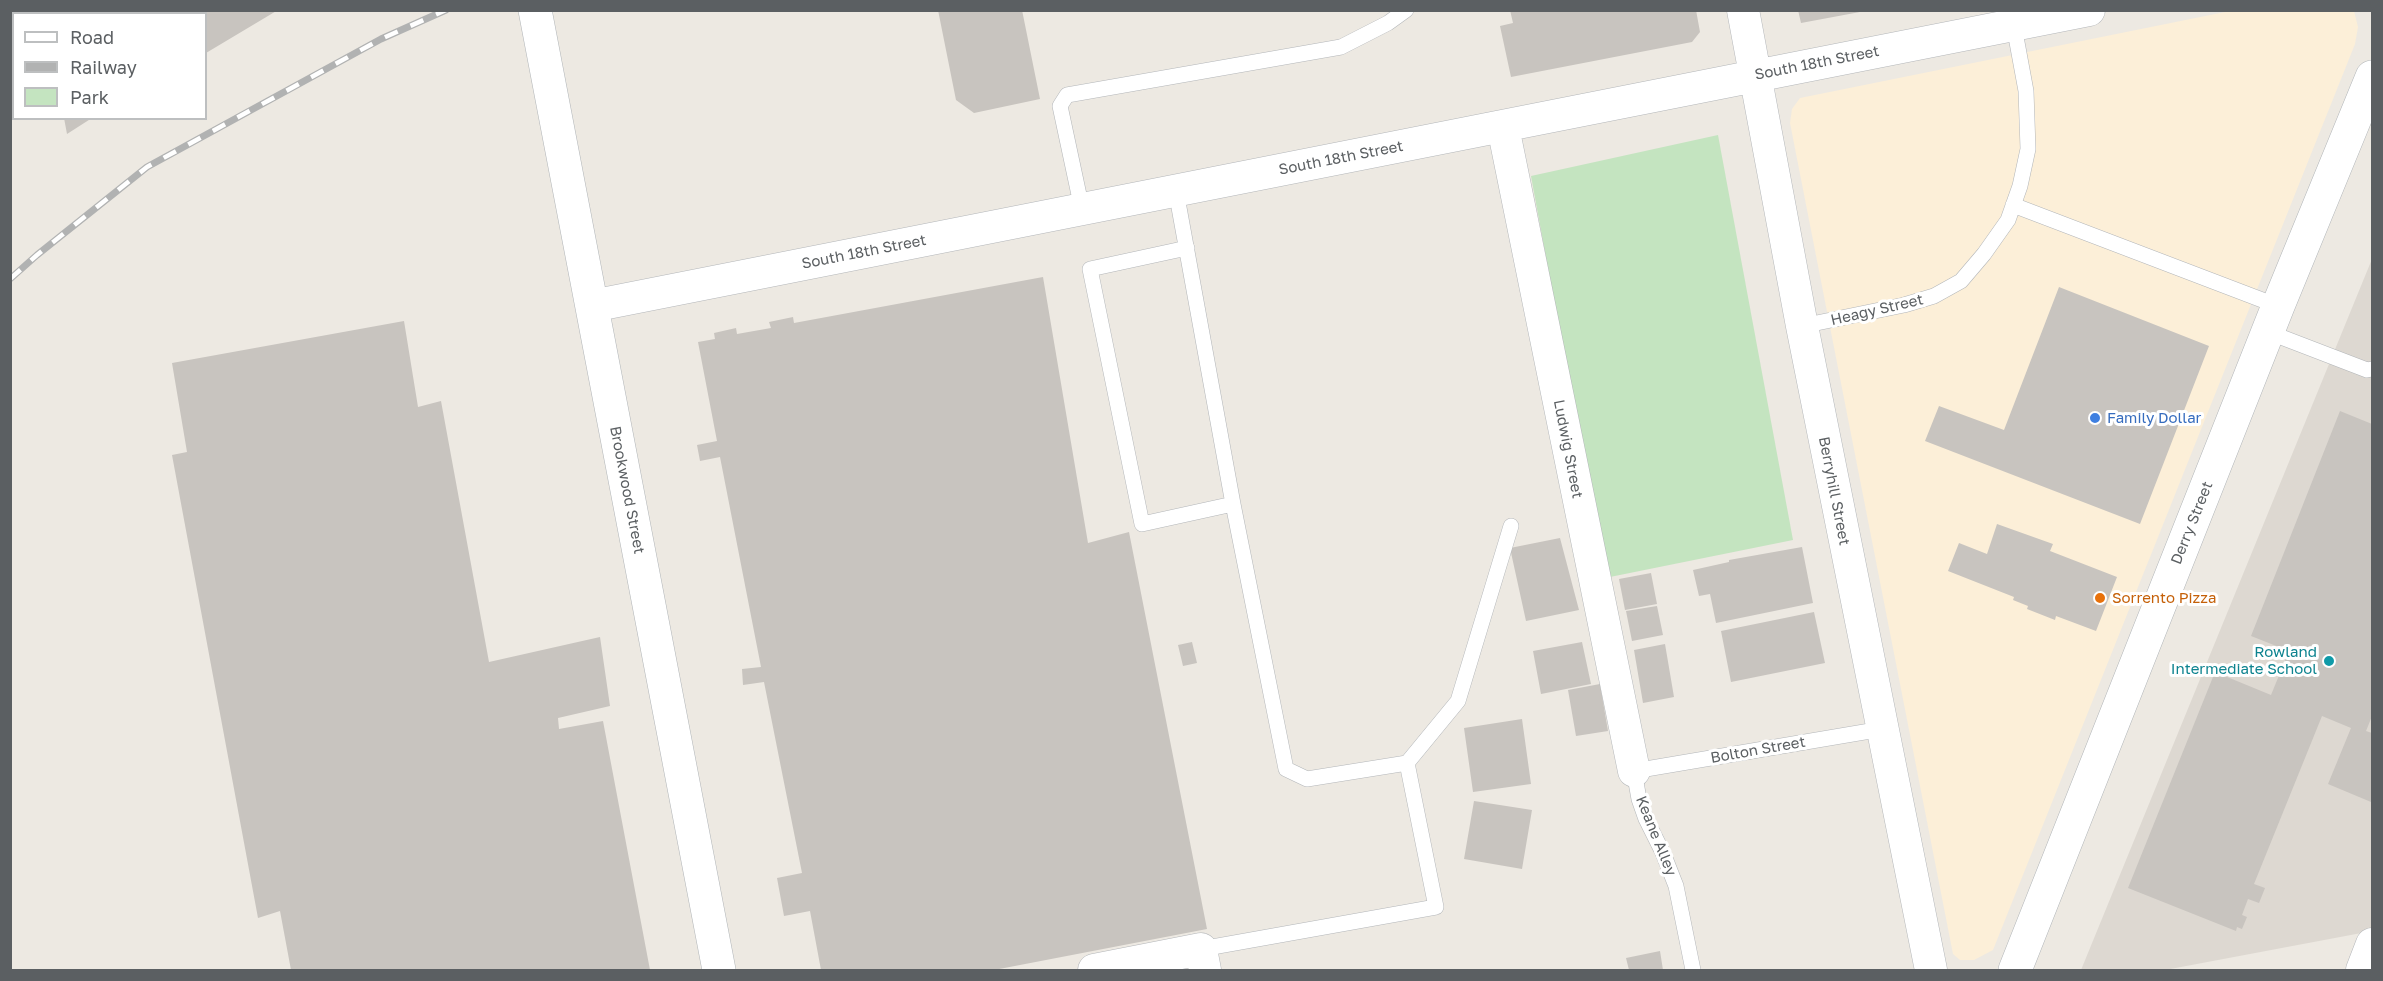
<!DOCTYPE html>
<style>
body{margin:0}
#map{position:relative;width:2383px;height:981px;overflow:hidden;background:#ede9e2;font-family:"Golos Text",sans-serif}
canvas{display:block}
.frame{position:absolute;inset:0;border:12px solid #5b5f62;pointer-events:none}
.legend{position:absolute;left:12px;top:12px;width:195px;height:108px;box-sizing:border-box;background:#fff;border:2px solid #bdbfc0;margin:0;padding:8px 10px;list-style:none;font-size:18px;color:#5b5f62}
.legend li{display:flex;align-items:center;gap:12px;height:30px}
.legend b{width:30px;border:2px solid #bdbfc0}
</style>
<div id="map">
<canvas width="2383" height="981"></canvas>
<div class="frame"></div>
<ul class="legend">
<li><b style="height:8px;background:#fff"></b>Road</li>
<li><b style="height:8px;background:#b1b2b2"></b>Railway</li>
<li><b style="height:16px;background:#c4e4c0"></b>Park</li>
</ul>
</div>
<script>
const ctx = document.querySelector('canvas').getContext('2d');
ctx.lineJoin = 'round';
function fillPath(path, color) {
  ctx.fillStyle = color;
  ctx.fill(path, 'evenodd');
}
function shape(rows) {
  const path = new Path2D();
  for (const r of rows) {
    path.moveTo(r[0], r[1]);
    for (let i = 2; i < r.length; i += 2) path.lineTo(r[i], r[i + 1]);
  }
  return path;
}
function strokePath(path, color, width, dash) {
  ctx.strokeStyle = color;
  ctx.lineWidth = width;
  ctx.lineCap = dash ? 'butt' : 'round';
  ctx.setLineDash(dash || []);
  ctx.stroke(path);
}
function label(font, color, halo, rows, align = 'center') {
  ctx.font = font + ' "Golos Text",sans-serif';
  ctx.lineWidth = 6;
  ctx.setLineDash([]);
  ctx.textBaseline = 'middle';
  ctx.strokeStyle = halo;
  ctx.fillStyle = color;
  for (const [text, x, y, turn = 0] of rows) {
    ctx.save();
    ctx.translate(x, y);
    ctx.rotate((+turn || 0) * Math.PI / 180);
    ctx.textAlign = isNaN(turn) ? turn : align;
    if (halo) ctx.strokeText(text, 0, 0);
    ctx.fillText(text, 0, 0);
    ctx.restore();
  }
}
fillPath(shape([
 [2230,11,2354,11,2358,27,2355,44,1993,950,1974,960,1960,960,1953,954,1790,123,1792,109,1800,98]
]), '#fcefd8');
fillPath(shape([
 [2372,259,2372,931,2165,970,2081,970]
]), '#ddd8d1');
fillPath(shape([
 [1718,135,1793,540,1605,578,1531,176]
]), '#c4e4c0');
fillPath(shape([
 [43,10,278,10,206,53,206,14,44,14],
 [938,10,1022,10,1040,99,974,113,956,100],
 [1510,10,1696,10,1700,32,1692,42,1511,77,1500,26,1513,23],
 [1798,10,1860,10,1860,12,1801,23],
 [64,118,92,118,67,134],
 [1043,277,1088,543,1129,532,1207,929,994,970,821,970,810,911,784,916,777,878,802,873,764,682,743,685,742,669,761,667,720,457,700,461,697,445,717,441,698,342,715,339,714,333,736,328,737,334,771,328,769,322,793,317,794,323],
 [2059,287,2209,346,2140,524,1925,441,1939,406,2004,430],
 [404,321,418,407,441,401,489,662,600,637,610,706,558,718,559,729,603,721,650,970,291,970,280,911,258,918,172,455,187,452,172,363],
 [2340,411,2372,424,2372,716,2366,731,2372,733,2372,798,2371,802,2328,784,2351,728,2322,716,2254,884,2265,888,2259,903,2248,899,2242,915,2247,917,2242,929,2237,927,2236,931,2128,888,2215,672,2271,695,2289,651,2251,636],
 [1997,524,2053,544,2050,551,2117,577,2096,631,2056,616,2055,620,2027,609,2028,606,2013,600,2014,597,1948,571,1959,543,1987,554],
 [1560,538,1579,610,1526,621,1510,548],
 [1802,547,1813,603,1716,623,1710,594,1699,596,1693,570,1729,562,1729,560],
 [1651,573,1657,604,1625,610,1619,579],
 [1657,606,1663,635,1632,641,1626,611],
 [1814,612,1825,663,1731,682,1721,631],
 [1192,642,1197,663,1183,666,1178,645],
 [1582,642,1591,684,1541,694,1533,651],
 [1665,644,1674,697,1643,703,1634,650],
 [1600,684,1608,731,1576,736,1568,690],
 [1522,719,1531,784,1473,792,1464,728],
 [1474,801,1532,810,1522,869,1464,859],
 [1660,951,1663,970,1629,970,1626,958]
]), '#c8c4bf');
const lane = shape([
 [1176,191,1233,504,1286,769,1307,779,1407,763,1436,907,1201,949],
 [2013,205,2278,306],
 [1082,209,1060,106,1067,95,1341,47,1388,23,1406,10],
 [1187,248,1090,269,1142,524,1233,504],
 [1802,326,1904,305,1934,296,1961,281,1984,254,2008,220,2020,186,2028,149,2026,91,2014,26],
 [2268,332,2367,370,2372,369],
 [1407,763,1458,701,1511,526],
 [1693,970,1676,886,1663,853,1646,819,1639,799,1634,771,1882,729]
]);
const street = shape([
 [1743,10,1802,326,1931,970],
 [1503,127,1634,771],
 [592,306,2089,10],
 [1094,970,1201,949,1205,970],
 [2362,970,2372,944]
]);
const secondary = shape([
 [535,10,719,970],
 [2015,970,2278,306,2372,77]
]);
strokePath(lane, '#b3b6b9', 16);
strokePath(street, '#b3b6b9', 33);
strokePath(secondary, '#b2b6b9', 34);
strokePath(lane, '#fff', 15);
strokePath(street, '#fff', 32);
strokePath(secondary, '#fff', 33);
const rail = shape([
 [10,279,37,255,147,167,381,39,446,10]
]);
strokePath(rail, '#b1b2b2', 7);
strokePath(rail, '#fff', 4.5, [14]);
for (const [x, y, r, color] of [
 [2095,418,6,"#3f7fe0"],
 [2100,598,6,"#e8710a"],
 [2329,661,6,"#0f9aa8"]
]) {
  const dot = new Path2D();
  dot.arc(x, y, r, 0, 2 * Math.PI);
  ctx.fillStyle = color;
  ctx.fill(dot);
  strokePath(dot, '#fff', 2);
}
label('15px', '#5b5f62', '#fff', [
 ["South 18th Street",1817,63,-11],
 ["South 18th Street",1341,158,-11],
 ["South 18th Street",864,252,-11],
 ["Heagy Street",1877,310,-13],
 ["Ludwig Street",1568,449,79],
 ["Brookwood Street",627,490,79],
 ["Berryhill Street",1834,491,79],
 ["Derry Street",2192,523,-68],
 ["Bolton Street",1758,750,-10],
 ["Keane Alley",1656,836,68]
]);
label('15px', '#366cbe', '#fff', [
 ["Family Dollar",2107,418]
], 'left');
label('15px', '#c56008', '#fff', [
 ["Sorrento Pizza",2112,598]
], 'left');
label('15px', '#0d838f', '#fff', [
 ["Rowland",2317,652],
 ["Intermediate School",2317,669]
], 'right');
</script>
